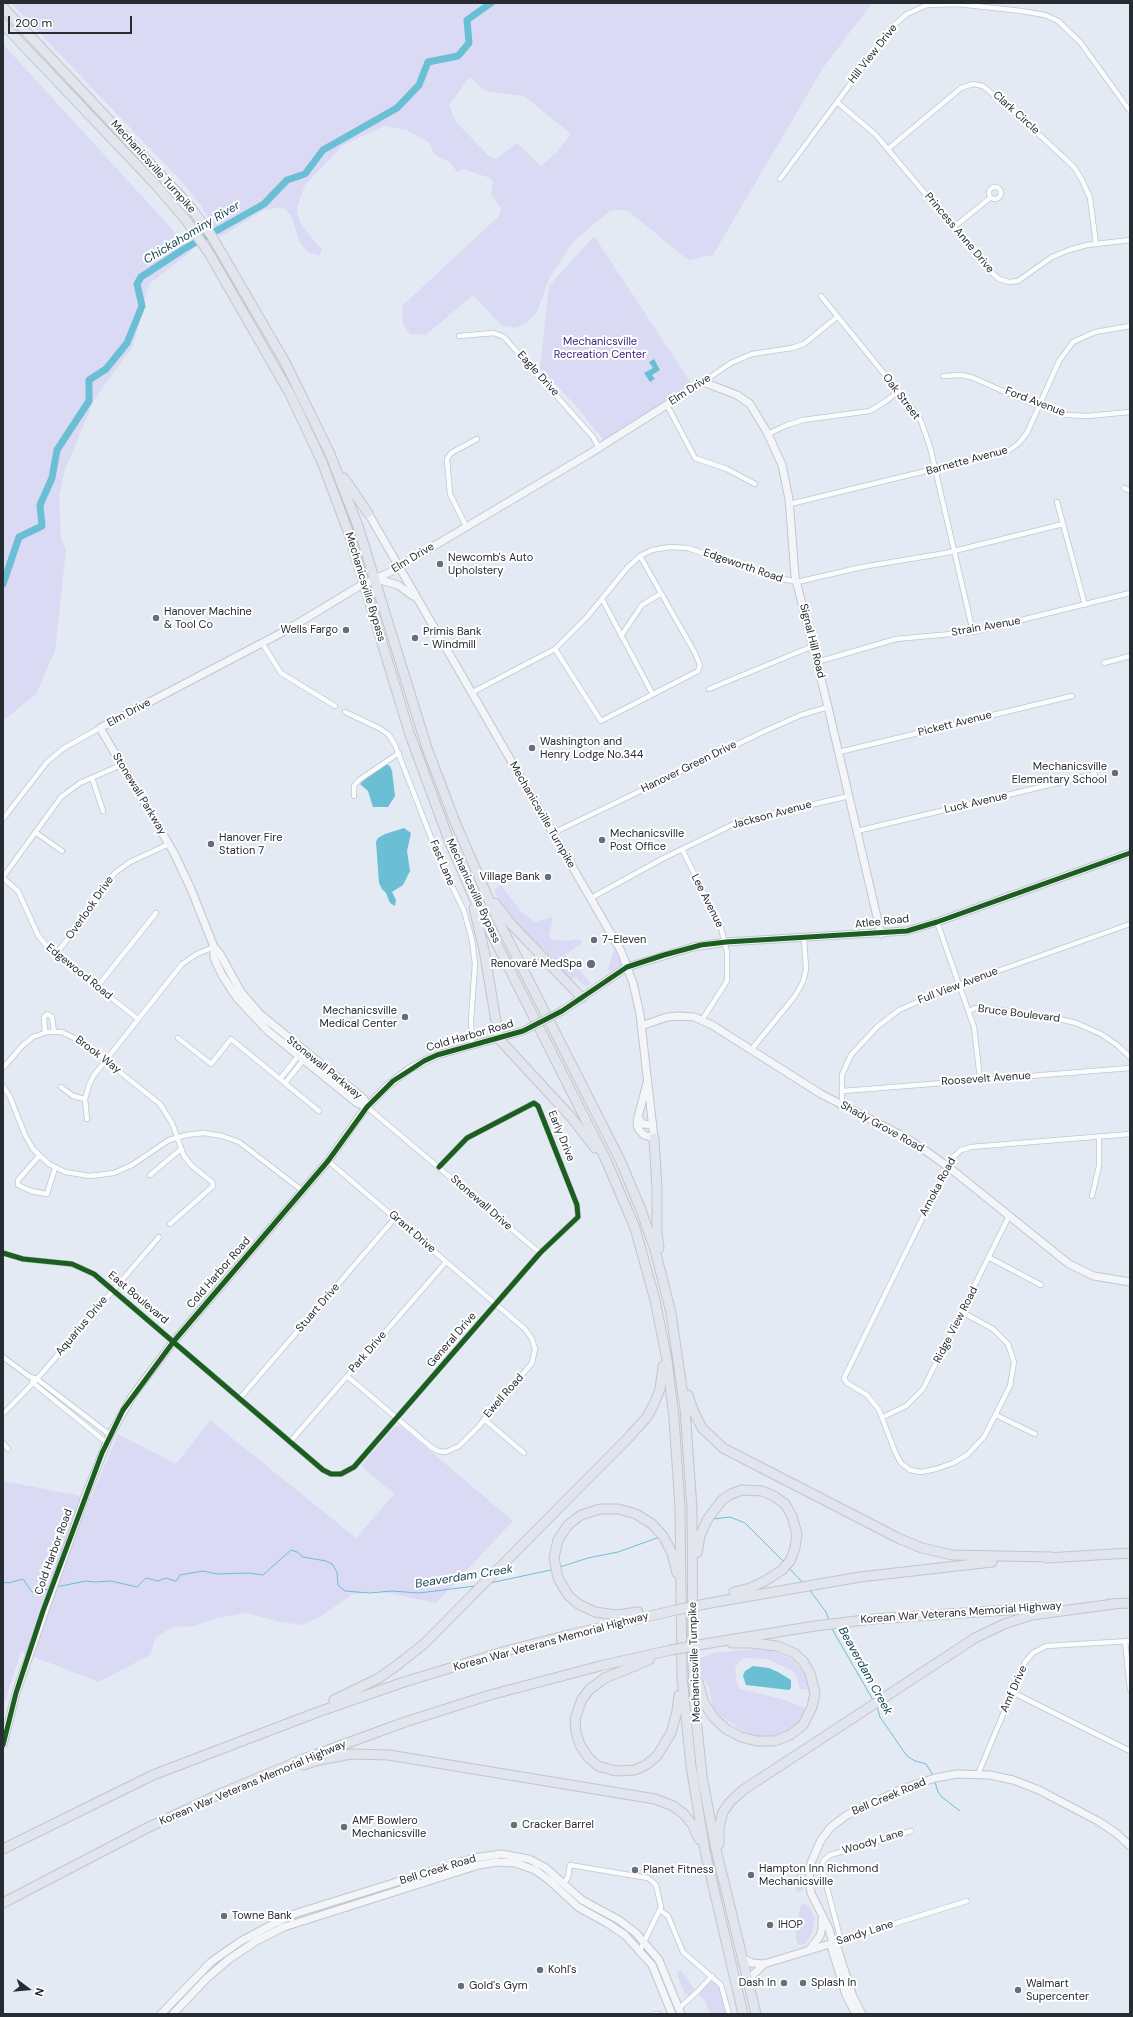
<!DOCTYPE html>
<meta charset="utf-8">
<style>
body{margin:0}
#map{position:relative;width:1133px;height:2017px;overflow:hidden;background:#e3eaf3;font-family:"DM Sans",sans-serif}
canvas{display:block}
.frame{position:absolute;inset:0;border:4px solid #272c32;pointer-events:none}
.north{position:absolute;left:8px;top:1969px;width:40px;height:40px;-webkit-text-stroke:3px #fff;paint-order:stroke;rotate:106deg;font-size:11px;font-weight:700;line-height:16px;text-align:center;color:#272c32}
.north::after{content:'';display:block;margin:auto;width:14px;height:18px;background:#272c32;clip-path:polygon(50% 0,100% 100%,50% 72%,0 100%)}
.scale{position:absolute;left:8px;top:16px;width:124px;height:18px;box-sizing:border-box;border:2px solid #272c32;border-top:0;padding-left:5px;font-size:12px;line-height:14px;white-space:nowrap;color:#272c32;-webkit-text-stroke:3px #fff;paint-order:stroke}
</style>
<div id="map">
<canvas width="1133" height="2017"></canvas>
<div class="frame"></div>
<div class="north">N</div>
<div class="scale">200 m</div>
</div>
<script>
const ctx = document.querySelector('canvas').getContext('2d');
ctx.lineJoin = 'round';
function fillPath(path, color) {
  ctx.fillStyle = color;
  ctx.fill(path, 'evenodd');
}
function shape(rows) {
  const path = new Path2D();
  for (const r of rows) {
    if (r.length === 3) {
      path.moveTo(r[0] + r[2], r[1]);
      path.arc(r[0], r[1], r[2], 0, 2 * Math.PI);
      continue;
    }
    path.moveTo(r[0], r[1]);
    for (let i = 2; i < r.length; i += 2) path.lineTo(r[i], r[i + 1]);
  }
  return path;
}
function strokePath(path, color, width, dash) {
  ctx.strokeStyle = color;
  ctx.lineWidth = width;
  ctx.lineCap = dash ? 'butt' : 'round';
  ctx.setLineDash(dash || []);
  ctx.stroke(path);
}
function label(font, color, halo, rows, align = 'center') {
  ctx.font = font + ' "DM Sans",sans-serif';
  ctx.lineWidth = 4;
  ctx.setLineDash([]);
  ctx.textBaseline = 'middle';
  ctx.strokeStyle = halo;
  ctx.fillStyle = color;
  for (const [text, x, y, turn = 0] of rows) {
    ctx.save();
    ctx.translate(x, y);
    ctx.rotate((+turn || 0) * Math.PI / 180);
    ctx.textAlign = isNaN(turn) ? turn : align;
    if (halo) ctx.strokeText(text, 0, 0);
    ctx.fillText(text, 0, 0);
    ctx.restore();
  }
}
fillPath(shape([
 [11,3,872,3,823,68,713,255,688,260,627,210,611,210,574,241,550,277,536,314,527,322,516,328,502,326,473,295,426,335,410,334,403,324,402,306,499,216,501,208,491,194,493,183,490,178,463,169,457,172,449,162,434,154,430,143,407,130,384,126,343,145,305,185,297,208,300,223,322,250,319,256,308,252,300,243,291,215,282,207,264,210,220,237,199,203,180,180],
 [470,77,485,91,524,96,571,134,557,152,541,166,517,143,496,159,490,157,456,122,449,105],
 [3,44,192,251,149,284,133,346,94,400,65,470,59,495,61,538,66,550,55,651,36,694,3,721],
 [594,236,692,384,604,441,576,406,540,368,549,286],
 [500,884,521,911,535,922,551,917,553,918,549,936,551,939,567,941,580,939,582,942,580,945,565,955,592,984,586,986,578,981,577,977,569,980,528,939,524,931,510,916,495,893,495,890],
 [615,948,622,963,619,967,610,973,608,968],
 [210,1420,356,1538,394,1494,361,1466,395,1426,403,1428,513,1521,436,1603,378,1591,353,1594,323,1615,303,1625,280,1622,247,1613,218,1618,194,1626,173,1627,156,1637,150,1655,99,1682,21,1652,3,1707,3,1481,91,1498,118,1434,176,1464],
 [754,1649,770,1650,793,1660,803,1671,808,1681,810,1694,806,1689,800,1689,797,1676,791,1670,767,1659,745,1658,740,1661,735,1668,737,1683,740,1689,786,1700,808,1710,797,1725,789,1732,775,1737,754,1736,746,1733,719,1715,712,1705,709,1687,701,1676,700,1658,714,1653],
 [798,1873,803,1875,803,1888,800,1892,797,1892,795,1882,796,1875],
 [803,1903,810,1908,815,1918,812,1933,809,1939,805,1944,799,1945,796,1940,796,1932,800,1907],
 [681,1970,694,1989,689,1995,685,1994,677,1974,678,1971],
 [711,1980,714,1980,719,1986,726,2014,710,2014,705,2001,699,1994]
]), '#dbdaf5');
fillPath(shape([
 [654,359,660,370,652,375,655,379,650,382,644,373,653,368,649,362],
 [386,764,390,766,392,771,395,796,388,807,373,807,368,791,360,784,369,775],
 [404,828,411,833,407,851,410,871,403,885,392,892,396,900,395,906,390,903,386,893,382,889,379,883,376,842,378,838,385,834],
 [753,1666,769,1668,778,1672,791,1680,791,1688,789,1690,746,1685,743,1676,745,1671]
]), '#6bbfd4');
strokePath(shape([
 [713,1519,730,1517,745,1523,784,1562],
 [560,1567,588,1558,618,1552,657,1538],
 [789,1568,803,1583],
 [3,1582,8,1583,23,1579,32,1592,34,1592,49,1589],
 [490,1583,551,1570],
 [56,1587,86,1581,95,1582,111,1581,137,1587,146,1578,158,1581,166,1578,175,1581,177,1580,180,1575,203,1571,217,1574,248,1573,263,1575,291,1550,297,1552,303,1557,326,1561,332,1564,337,1572,338,1585,345,1591,370,1593,392,1591,419,1593,475,1586],
 [809,1589,826,1612,829,1620],
 [832,1629,873,1700],
 [877,1707,880,1717,907,1756,915,1761,926,1764,933,1775],
 [935,1782,938,1792,942,1797,960,1811]
]), '#6bbfd4', 1);
strokePath(shape([
 [3,584,19,537,42,526,40,505,52,478,57,450,89,401,89,380,106,369,127,343,142,306,137,284,141,277,184,249,264,204,287,180,305,174,323,150,397,108,419,85,428,62,458,56,469,43,467,20,491,3]
]), '#6bbfd4', 7);
const street = shape([
 [837,102,875,134,992,273,999,279,1009,282,1018,281,1052,257,1069,250,1087,245,1130,240],
 [888,149,961,88,973,84,983,86,1017,114,1074,167,1082,180,1090,198,1096,244],
 [780,179,894,25,907,14,927,5,958,4,1021,11,1045,15,1058,21,1080,42,1130,111],
 [995,193,6],
 [954,227,990,198],
 [821,296,911,407,921,421,930,447,973,632],
 [459,336,494,333,504,337,593,437,599,448],
 [943,376,960,375,971,377,1028,402,1066,415,1087,416,1130,412],
 [703,382,731,363,752,354,792,348,804,344,837,317],
 [667,405,695,458,727,469,755,484],
 [768,434,787,425,803,420,870,411,886,401,899,391],
 [1124,488,1130,491],
 [1057,502,1085,605],
 [790,504,1008,451,1018,444,1027,433,1059,361,1073,342,1095,332,1130,326],
 [466,526,450,494,447,459,451,453,477,439],
 [602,599,652,693],
 [621,636,642,605,660,594],
 [262,643,281,673,335,706],
 [555,649,601,721,698,671,700,665,695,653,640,556],
 [817,662,896,639,973,632,1130,593],
 [1104,663,1130,656],
 [709,689,813,646],
 [471,693,555,649,587,617,627,568,640,556,652,550,670,547,688,548,766,575,797,582,862,567,946,553,1063,524],
 [345,712,379,728,389,735,395,745,441,863,464,911,472,940,475,964,471,1020,472,1045],
 [839,752,1072,696],
 [92,778,103,811],
 [354,796,354,786,359,780,399,753],
 [3,819,47,762,64,748,100,728],
 [857,831,1095,774],
 [35,832,62,851],
 [553,833,765,731,801,715,828,707],
 [682,849,721,928,727,952,727,981,702,1020],
 [3,877,61,797,80,783,121,765],
 [3,878,18,891,38,935,49,949,138,1019],
 [591,898,662,859,738,822,849,796],
 [937,922,974,1027,980,1079],
 [56,954,91,909,105,884,116,872,130,862,169,844],
 [97,987,156,913],
 [969,1011,975,1008,994,1009,1051,1017,1076,1023,1101,1034,1117,1045,1130,1057],
 [45,1033,44,1017,47,1014,52,1017,54,1032],
 [178,1038,211,1064,231,1039,319,1111],
 [751,1050,795,996,803,982,806,969,804,938],
 [3,1068,23,1045,33,1037,47,1032,62,1032,82,1042,160,1104,172,1123,184,1156,191,1165,212,1182,213,1186,170,1224],
 [280,1079,303,1050],
 [285,1083,308,1054],
 [3,1086,10,1097,25,1135,33,1149,49,1164,65,1172,90,1176,114,1173,132,1165,169,1140,186,1135,204,1133,222,1136,239,1142,303,1191],
 [61,1087,73,1096,85,1099],
 [843,1091,1130,1068],
 [842,1105,842,1075,851,1055,877,1027,899,1010,947,989,1130,924],
 [367,1107,540,1253],
 [87,1119,85,1099,89,1085,94,1075,182,964,197,954,214,947],
 [39,1156,18,1180,18,1185,31,1191,47,1194,55,1168],
 [328,1161,525,1329,532,1339,535,1349,532,1363,479,1426,459,1446,446,1452,438,1451,431,1447,347,1376],
 [150,1175,181,1149],
 [1092,1196,1099,1166,1099,1137],
 [3,1253,23,1259,72,1264,94,1274,323,1470,331,1474,341,1474,354,1467,540,1253,578,1217,577,1205,538,1106,534,1103,467,1138,439,1167],
 [990,1258,1041,1285],
 [962,1312,993,1329,1008,1344,1014,1362,1010,1386,984,1437,967,1455,953,1463,936,1469,921,1472,910,1470,901,1463,896,1454,879,1410,867,1395,847,1383,844,1378,952,1158,961,1150,971,1147,1130,1134],
 [3,1357,30,1377,37,1379,110,1435],
 [32,1382,107,1443],
 [240,1398,395,1218],
 [3,1414,37,1379,159,1237],
 [996,1415,1035,1434],
 [883,1417,906,1406,923,1389,1009,1216],
 [484,1419,524,1453],
 [290,1442,446,1262],
 [3,1443,8,1449],
 [1125,1641,1130,1689],
 [1012,1692,1130,1751],
 [978,1774,1025,1662,1033,1653,1046,1646,1130,1641],
 [564,1883,568,1877,570,1865,648,1878,652,1881,656,1885,661,1907,640,1950],
 [660,1910,668,1916,683,1952,721,1985,729,2014],
 [839,1941,967,1901],
 [841,1941,822,1868,823,1861,830,1855,911,1831],
 [679,2008,696,1993,712,1976],
 [655,2014,658,2014]
]);
const secondary = shape([
 [368,513,621,951,633,983,640,1014,654,1138,644,1135,639,1130,637,1125,638,1117,647,1083],
 [376,579,398,585,413,596],
 [214,947,220,954,241,992,260,1014,364,1099,367,1107],
 [562,1011,627,967,693,947,726,942,907,931,937,922,1130,853],
 [641,1026,667,1017,679,1016,694,1017,712,1025,821,1094,903,1136,926,1151,951,1169,1069,1264,1094,1276,1130,1282],
 [367,1107,357,1103,268,1031,237,998,222,975,214,958,214,947,191,889,174,853,100,728,285,631,358,587,392,571,589,454,703,382,737,395,750,404,768,434,782,465,789,499,795,576,828,707,881,934],
 [638,1117,643,1124,652,1125],
 [3,1745,16,1693,85,1497,110,1435,133,1395,174,1341,328,1161,361,1114,386,1087,409,1069,437,1055,523,1031],
 [833,1943,837,1947,853,1997,862,2014],
 [809,1950,820,1936,822,1928,822,1919],
 [742,1958,752,1963,764,1964,833,1943],
 [747,1981,764,1964],
 [161,2014,211,1962,241,1941,275,1923,294,1914,474,1858,501,1854,529,1859,546,1868,582,1900,619,1920,636,1933,659,1960,681,2014],
 [173,2014,207,1978,228,1960,256,1941,284,1927,479,1865,497,1862,515,1863,535,1870,549,1880,578,1907,607,1923,625,1935,652,1965,672,2014],
 [856,2014,846,1995,832,1949,833,1943,829,1929,811,1893,809,1880,811,1863,821,1840,831,1827,847,1815,902,1789,935,1778,957,1774,990,1775,1013,1780,1039,1790,1098,1821,1116,1833,1130,1846]
]);
const highway = shape([
 [3,7,188,204,211,235,285,362,330,454,358,526,427,748,455,822,496,916,620,1160,641,1210,655,1250,671,1313,685,1409,692,1509,693,1665,695,1708,702,1776,715,1845,756,2014],
 [3,24,155,184,186,220,209,253,290,394,322,462,348,531,410,735,450,843,476,903,606,1160,635,1228,655,1300,667,1360,674,1418,680,1508,682,1677,691,1766,705,1851,743,2014],
 [344,478,368,513],
 [495,903,511,924,582,998],
 [474,908,484,950,499,1039,571,1117,595,1148],
 [654,1138,657,1189,657,1233,659,1248],
 [688,1395,693,1410,702,1428,723,1448,900,1539,922,1548,952,1555,1052,1557],
 [697,1553,700,1536,707,1520,722,1500,731,1494,742,1490,762,1491,774,1496,785,1504,792,1516,797,1534,795,1548,790,1561,782,1570,765,1581,750,1588,734,1592],
 [1046,1558,1130,1553],
 [710,1603,860,1577,992,1562],
 [1109,1604,1130,1603],
 [638,1612,616,1615,595,1612,578,1604,568,1595,558,1578,554,1558,558,1540,568,1525,581,1515,600,1509,618,1509,636,1514,652,1524,663,1536,672,1553,677,1573],
 [710,1643,815,1626,873,1619,1053,1607],
 [649,1660,605,1678,590,1689,582,1699,575,1719,576,1732,580,1745,588,1757,598,1766,616,1771,635,1770,646,1765,657,1756,671,1733,677,1711,679,1695],
 [698,1682,704,1703,714,1718,726,1729,741,1737,757,1741,775,1741,790,1735,803,1725,812,1707,815,1693,810,1673,803,1661,794,1653,777,1646,752,1643,732,1643],
 [334,1700,379,1678,396,1666,424,1644,629,1437,647,1417,653,1406,660,1389,663,1366],
 [303,1765,320,1760,351,1754,389,1755,655,1799,673,1806,684,1814,692,1824,699,1839],
 [719,1844,719,1827,723,1812,730,1802,743,1790,975,1638,1004,1624,1032,1615,1114,1604],
 [3,1849,153,1775,318,1712,404,1682,506,1651,572,1634,676,1610],
 [3,1903,147,1828,222,1793,301,1760,405,1722,490,1695,600,1666,671,1650]
]);
strokePath(street, '#c1c7ce', 6);
strokePath(secondary, '#c1c7ce', 9);
strokePath(highway, '#c1c6ca', 11);
strokePath(street, '#fbfcfd', 4.5);
strokePath(secondary, '#f3f5f9', 7);
strokePath(highway, '#e2e5ee', 9);
const secondaryBridge = shape([
 [523,1031,562,1011]
]);
const highwayBridge = shape([
 [676,1610,710,1603],
 [671,1650,710,1643]
]);
strokePath(secondaryBridge, '#c1c7ce', 9, []);
strokePath(highwayBridge, '#c1c6ca', 11, []);
strokePath(secondaryBridge, '#f3f5f9', 7);
strokePath(highwayBridge, '#e2e5ee', 9);
strokePath(shape([
 [3,1253,23,1259,72,1264,94,1274,323,1470,331,1474,341,1474,354,1467,540,1253,578,1217,577,1205,538,1106,534,1103,467,1138,439,1167],
 [3,1745,16,1693,43,1611,102,1453,123,1410,174,1341,328,1161,367,1107,393,1081,424,1061,437,1055,523,1031,562,1011,627,967,664,955,701,945,726,942,907,931,937,922,1130,853]
]), '#1b5e20', 5);
for (const [x, y, r, color] of [
 [440,564,4,"#696e76"],
 [156,618,4,"#696e76"],
 [346,630,4,"#696e76"],
 [415,638,4,"#696e76"],
 [532,748,4,"#696e76"],
 [1115,773,4,"#696e76"],
 [602,840,4,"#696e76"],
 [211,844,4,"#696e76"],
 [548,877,4,"#696e76"],
 [594,940,4,"#696e76"],
 [591,964,5,"#696e76"],
 [405,1017,4,"#696e76"],
 [514,1825,4,"#696e76"],
 [344,1827,4,"#696e76"],
 [635,1870,4,"#696e76"],
 [751,1875,4,"#696e76"],
 [224,1916,4,"#696e76"],
 [770,1925,4,"#696e76"],
 [540,1970,4,"#696e76"],
 [784,1983,4,"#696e76"],
 [803,1983,4,"#696e76"],
 [461,1986,4,"#696e76"],
 [1018,1990,4,"#696e76"]
]) {
  const dot = new Path2D();
  dot.arc(x, y, r, 0, 2 * Math.PI);
  ctx.fillStyle = color;
  ctx.fill(dot);
  strokePath(dot, '#fff', 1.5);
}
label('11px', '#272c32', '#fff', [
 ["Hill View Drive",873,54,-52],
 ["Clark Circle",1016,113,42],
 ["Mechanicsville Turnpike",153,167,48],
 ["Princess Anne Drive",959,233,50],
 ["Eagle Drive",538,374,48],
 ["Elm Drive",690,390,-33],
 ["Oak Street",901,397,53],
 ["Ford Avenue",1035,402,21],
 ["Barnette Avenue",967,461,-15],
 ["Elm Drive",413,558,-31],
 ["Edgeworth Road",743,566,19],
 ["Mechanicsville Bypass",365,587,73],
 ["Strain Avenue",986,627,-10],
 ["Signal Hill Road",812,641,76],
 ["Elm Drive",129,713,-28],
 ["Pickett Avenue",955,724,-14],
 ["Hanover Green Drive",689,767,-26],
 ["Stonewall Parkway",139,794,59],
 ["Luck Avenue",976,803,-13],
 ["Mechanicsville Turnpike",542,815,60],
 ["Jackson Avenue",772,815,-15],
 ["Fast Lane",442,863,67],
 ["Mechanicsville Bypass",473,891,65],
 ["Lee Avenue",707,901,63],
 ["Overlook Drive",90,908,-55],
 ["Atlee Road",882,922,-6],
 ["Edgewood Road",79,972,39],
 ["Full View Avenue",958,986,-21],
 ["Bruce Boulevard",1019,1014,7],
 ["Cold Harbor Road",470,1036,-16],
 ["Brook Way",98,1055,37],
 ["Stonewall Parkway",324,1068,39],
 ["Roosevelt Avenue",986,1079,-4],
 ["Shady Grove Road",882,1127,29],
 ["Early Drive",561,1136,68],
 ["Arnoka Road",938,1187,-62],
 ["Stonewall Drive",481,1203,41],
 ["Grant Drive",412,1232,41],
 ["Cold Harbor Road",219,1273,-49],
 ["East Boulevard",138,1298,40],
 ["Stuart Drive",318,1308,-49],
 ["Ridge View Road",956,1325,-63],
 ["Aquarius Drive",82,1326,-50],
 ["General Drive",452,1340,-49],
 ["Park Drive",368,1352,-49],
 ["Ewell Road",504,1396,-49],
 ["Cold Harbor Road",54,1552,-70],
 ["Korean War Veterans Memorial Highway",961,1613,-4],
 ["Korean War Veterans Memorial Highway",551,1642,-15],
 ["Mechanicsville Turnpike",695,1662,-92],
 ["Amf Drive",1014,1689,-66],
 ["Korean War Veterans Memorial Highway",253,1783,-23],
 ["Bell Creek Road",889,1797,-23],
 ["Woody Lane",873,1842,-17],
 ["Bell Creek Road",438,1870,-17],
 ["Sandy Lane",865,1933,-18]
]);
label('11px', '#41257b', '#fff', [
 ["Mechanicsville",600,342],
 ["Recreation Center",600,355]
]);
label('11px', '#272c32', '#fff', [
 ["Newcomb's Auto",448,558],
 ["Upholstery",448,571],
 ["Hanover Machine",164,612],
 ["& Tool Co",164,625],
 ["Wells Fargo",338,630,"right"],
 ["Primis Bank",423,632],
 ["- Windmill",423,645],
 ["Washington and",540,742],
 ["Henry Lodge No.344",540,755],
 ["Mechanicsville",1107,767,"right"],
 ["Elementary School",1107,780,"right"],
 ["Mechanicsville",610,834],
 ["Post Office",610,847],
 ["Hanover Fire",219,838],
 ["Station 7",219,851],
 ["Village Bank",540,877,"right"],
 ["7-Eleven",602,940],
 ["Renovaré MedSpa",582,964,"right"],
 ["Mechanicsville",397,1011,"right"],
 ["Medical Center",397,1024,"right"],
 ["AMF Bowlero",352,1821],
 ["Mechanicsville",352,1834],
 ["Cracker Barrel",522,1825],
 ["Hampton Inn Richmond",759,1869],
 ["Mechanicsville",759,1882],
 ["Planet Fitness",643,1870],
 ["Towne Bank",232,1916],
 ["IHOP",778,1925],
 ["Kohl's",548,1970],
 ["Dash In",776,1983,"right"],
 ["Splash In",811,1983],
 ["Walmart",1026,1984],
 ["Supercenter",1026,1997],
 ["Gold's Gym",469,1986]
], 'left');
label('italic 12px', '#144651', '#fff', [
 ["Chickahominy River",192,233,-31],
 ["Beaverdam Creek",464,1577,-9],
 ["Beaverdam Creek",865,1671,61]
]);
</script>
